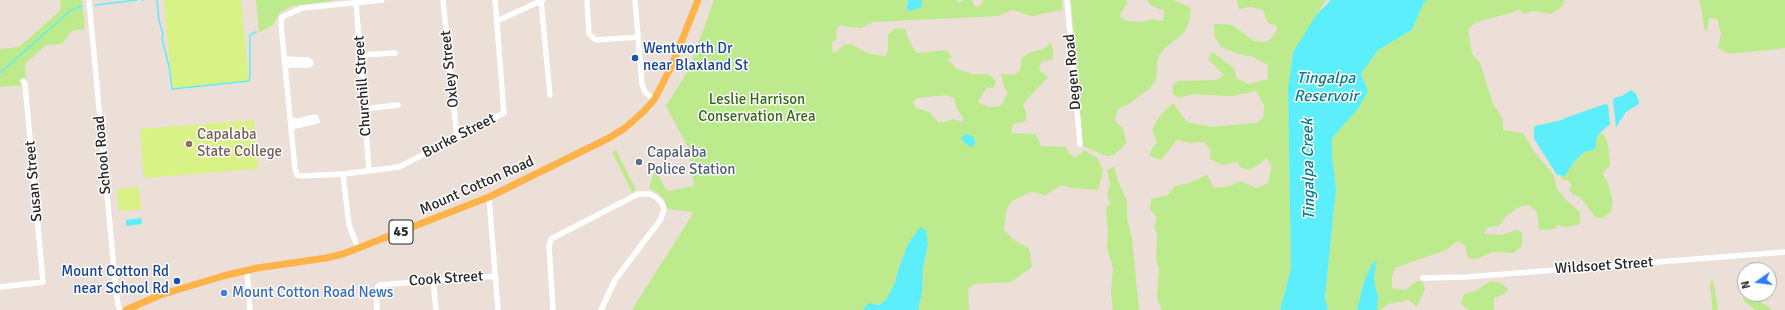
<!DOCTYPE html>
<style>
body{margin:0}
#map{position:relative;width:1785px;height:310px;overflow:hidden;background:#ecdfd7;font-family:Signika,sans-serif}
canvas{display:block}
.north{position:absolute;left:1737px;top:262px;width:40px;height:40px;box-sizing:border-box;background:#fff;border:1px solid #a9a9a9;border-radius:50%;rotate:256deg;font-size:11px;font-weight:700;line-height:16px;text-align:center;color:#272727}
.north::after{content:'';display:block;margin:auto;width:14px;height:18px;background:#317dff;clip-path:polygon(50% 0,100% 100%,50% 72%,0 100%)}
</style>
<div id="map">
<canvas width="1785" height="310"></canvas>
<div class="north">N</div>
</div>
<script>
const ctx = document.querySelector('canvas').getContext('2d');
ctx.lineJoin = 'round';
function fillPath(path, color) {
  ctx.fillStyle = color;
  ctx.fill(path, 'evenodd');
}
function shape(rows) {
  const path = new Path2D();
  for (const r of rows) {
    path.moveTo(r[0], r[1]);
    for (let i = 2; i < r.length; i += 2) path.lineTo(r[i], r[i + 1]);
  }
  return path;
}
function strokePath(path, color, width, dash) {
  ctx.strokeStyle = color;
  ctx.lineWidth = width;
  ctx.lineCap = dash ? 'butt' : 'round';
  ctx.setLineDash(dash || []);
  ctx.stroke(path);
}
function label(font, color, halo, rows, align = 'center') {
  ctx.font = font + ' Signika,sans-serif';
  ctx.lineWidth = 3;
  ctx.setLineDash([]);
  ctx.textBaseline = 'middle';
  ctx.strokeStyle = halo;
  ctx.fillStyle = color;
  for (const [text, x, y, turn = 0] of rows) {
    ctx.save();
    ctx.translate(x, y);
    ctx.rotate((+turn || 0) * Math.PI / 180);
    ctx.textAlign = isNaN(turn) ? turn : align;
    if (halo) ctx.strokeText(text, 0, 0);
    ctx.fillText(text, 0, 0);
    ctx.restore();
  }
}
fillPath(shape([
 [60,0,82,0,85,29,72,31,62,44,46,45,25,64,26,85,0,87,0,49,19,47,61,10],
 [256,0,332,0,332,1,292,6,280,12,273,25,259,32],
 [714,0,907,0,907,5,921,5,922,0,957,0,958,3,964,0,972,0,974,6,978,7,982,4,983,0,1062,0,1062,10,1032,16,1012,10,998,16,873,22,862,28,850,27,840,25,836,31,837,38,832,43,833,54,844,45,850,44,870,54,886,56,888,48,888,35,895,28,905,29,911,45,917,53,946,50,952,57,947,59,957,69,972,74,988,74,996,81,993,88,987,87,978,102,988,107,1000,106,1008,93,1004,87,1001,74,1014,75,1020,70,1022,58,1031,52,1043,49,1050,43,1053,48,1053,59,1041,62,1039,70,1048,77,1023,104,1026,112,1026,121,1013,124,1011,133,1036,134,1041,146,1066,147,1069,153,1075,158,1084,150,1097,158,1103,170,1099,187,1096,190,1071,188,1061,185,1046,195,1031,192,1012,201,1006,211,1004,230,1015,241,1029,248,1032,267,1011,282,976,284,968,288,969,310,918,310,922,293,923,268,928,245,908,244,900,265,894,285,886,300,879,305,869,303,862,310,632,310,694,212,667,209,665,201,659,194,649,188,655,170,667,191,694,186,688,147,666,106,690,67],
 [947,95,954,98,956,107,962,116,963,122,953,119,945,122,938,122,929,112,916,108,913,102,917,98],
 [1071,0,1125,0,1128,3,1122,11,1120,17,1127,21,1141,22,1153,19,1163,21,1165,11,1150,5,1147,0,1174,0,1191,8,1189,22,1184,33,1166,47,1158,56,1156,80,1150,88,1129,104,1118,109,1115,121,1123,128,1126,143,1114,155,1106,156,1083,146],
 [1237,0,1326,0,1293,52,1288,89,1291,268,1280,310,1162,310,1157,299,1159,268,1156,260,1157,233,1154,227,1157,218,1150,209,1151,199,1168,195,1175,186,1189,183,1207,175,1214,188,1230,186,1240,181,1257,188,1268,183,1272,166,1266,158,1260,164,1249,170,1241,168,1237,161,1230,164,1222,165,1210,159,1210,150,1205,142,1190,143,1177,140,1161,160,1149,156,1153,147,1157,142,1152,130,1159,117,1173,103,1187,122,1211,127,1256,123,1263,119,1264,105,1256,91,1231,96,1193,94,1179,98,1173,94,1172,86,1178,81,1217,80,1224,75,1208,59,1212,52,1234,68,1237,79,1249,84,1268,79,1268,65,1253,57,1239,54,1221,47,1215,37,1214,24,1232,25,1254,41,1267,42,1274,35,1278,27,1267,22,1263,10,1251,7,1239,9],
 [1428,0,1564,0,1563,6,1551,14,1533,11,1524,14,1518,9,1514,12,1476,22,1468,29,1472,54,1480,63,1493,104,1503,119,1503,130,1523,133,1533,150,1553,174,1557,189,1566,200,1580,212,1580,224,1567,227,1557,225,1556,229,1539,230,1537,212,1529,205,1521,206,1506,216,1499,226,1487,227,1484,234,1501,235,1516,230,1522,232,1522,246,1513,253,1493,252,1476,259,1470,259,1467,255,1465,245,1458,241,1446,250,1395,268,1392,277,1392,288,1405,290,1417,281,1422,281,1425,289,1417,307,1409,300,1388,304,1381,310,1377,310,1378,295,1375,286,1374,276,1376,261,1364,281,1357,310,1328,310,1325,298,1336,189,1332,155,1332,138,1358,109,1368,91,1361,74,1378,50,1412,30,1424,2],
 [1699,0,1785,0,1785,48,1729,54,1718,48,1721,34,1717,19,1709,18,1707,31,1704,28,1702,12],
 [1599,134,1604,134,1608,144,1610,165,1602,174,1607,180,1613,202,1611,212,1602,218,1595,217,1580,197,1573,195,1569,189,1572,186,1569,181,1561,179,1561,176,1565,176,1574,162,1584,152,1594,150,1596,147,1596,139],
 [616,150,636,190,632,192,612,152],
 [1114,167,1118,181,1127,201,1127,218,1132,238,1139,310,1113,310,1111,293,1113,268,1107,248,1108,235,1106,207,1111,204,1107,196,1110,183,1107,170],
 [1712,280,1715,289,1718,310,1712,310,1712,302,1710,286],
 [1491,281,1501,283,1508,289,1504,294,1494,298,1494,310,1469,310,1461,304,1464,294,1475,291],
 [1745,282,1745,294,1751,294,1772,310,1755,310,1743,300,1742,288]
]), '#bdea8c');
fillPath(shape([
 [164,0,241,0,249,82,172,88],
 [254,120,258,169,144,178,140,129],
 [139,187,141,209,119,211,117,189]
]), '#d9f286');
fillPath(shape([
 [907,0,922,0,921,8,908,11,906,7,908,3],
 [1331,0,1428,0,1424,2,1412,30,1378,50,1361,74,1368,91,1358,109,1332,138,1332,155,1336,189,1325,298,1328,310,1280,310,1291,268,1288,89,1293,52,1316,15],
 [1631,90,1636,94,1639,101,1639,104,1626,112,1616,127,1613,101,1614,98,1622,96],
 [1605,104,1608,105,1610,124,1599,134,1596,139,1596,147,1594,150,1584,152,1574,162,1565,176,1557,175,1538,145,1534,138,1534,129,1535,126,1562,120,1565,118],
 [966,134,972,136,975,140,975,144,972,147,969,146,961,139,963,136],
 [141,218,142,224,126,226,126,220],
 [920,227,926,230,928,245,923,268,922,293,918,310,862,310,869,303,879,305,886,300,894,285,900,265,908,244],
 [1377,261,1374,276,1375,286,1378,295,1377,310,1357,310,1364,281,1372,264]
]), '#5ceffb');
strokePath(shape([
 [142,0,144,0],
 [157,0,159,20,163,34,162,39,169,66,172,89,249,81,250,75,250,35,256,32],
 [95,5,137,0],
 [0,73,70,11,82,6]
]), '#5ceffb', 1.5);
strokePath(shape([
 [89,0,116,291,118,305,120,310],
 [382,0,302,8,282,17,281,24,295,169,297,175,300,176,343,174,399,167,504,113,495,0],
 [443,0,457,137],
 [587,0,589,34,596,40,638,37],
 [635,0,642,84,645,92,654,100],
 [1067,0,1080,144],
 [541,1,550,95],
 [356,3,369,170],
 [497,21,543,0],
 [360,55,395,53],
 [285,59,308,60,311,63,309,65,286,65],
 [364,109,398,105],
 [291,120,299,121,314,117,316,118,317,121,291,127],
 [343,174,349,225,358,248],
 [489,197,498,310],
 [247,271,250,310],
 [1423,278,1467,277,1785,252],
 [433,280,436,310],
 [0,287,43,282,25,84,23,81],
 [377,310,376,290,379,285,496,276],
 [553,310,549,246,551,239,638,194,650,194,655,197,661,202,664,209,661,219,615,280,601,310]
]), '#fff', 5.5);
strokePath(shape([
 [126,310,160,295,223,276,257,268,326,258,343,254,489,197,609,138,625,128,644,111,654,100,672,65,698,0]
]), '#ffb349', 7);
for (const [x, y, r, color] of [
 [635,58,4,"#1a4fb4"],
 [189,144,4,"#8d6e63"],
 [639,162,4,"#5c6f8a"],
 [177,281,4,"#1a4fb4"],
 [224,293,4,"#3f7fe0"]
]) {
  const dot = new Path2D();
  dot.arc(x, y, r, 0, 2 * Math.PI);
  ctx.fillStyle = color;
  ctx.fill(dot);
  strokePath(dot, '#fff', 1.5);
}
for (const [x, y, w] of [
 [401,232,24]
]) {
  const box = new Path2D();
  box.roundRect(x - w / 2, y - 12, w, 24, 3);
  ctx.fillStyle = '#fff';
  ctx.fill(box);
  strokePath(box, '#272727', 1);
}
label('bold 14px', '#272727', null, [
 ["45",401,232]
]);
label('15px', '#164399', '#fff', [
 ["Wentworth Dr",643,49],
 ["near Blaxland St",643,66],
 ["Mount Cotton Rd",169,272,"right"],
 ["near School Rd",169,289,"right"]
], 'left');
label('15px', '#272727', '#fff', [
 ["Oxley Street",450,69,-96],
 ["Degen Road",1073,72,-95],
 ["Churchill Street",363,86,-94],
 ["Burke Street",459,136,-27],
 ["School Road",103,155,-95],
 ["Susan Street",34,181,-95],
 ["Mount Cotton Road",477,186,-24],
 ["Wildsoet Street",1604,266,-4],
 ["Cook Street",446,279,-4]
]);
label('15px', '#346a11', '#fff', [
 ["Leslie Harrison",757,100],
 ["Conservation Area",757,117]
]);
label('15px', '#785e54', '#fff', [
 ["Capalaba",197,135],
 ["State College",197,152]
], 'left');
label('15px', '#4e5e75', '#fff', [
 ["Capalaba",647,153],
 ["Police Station",647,170]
], 'left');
label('15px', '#366cbe', '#fff', [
 ["Mount Cotton Road News",232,293]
], 'left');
label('italic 16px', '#027d94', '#fff', [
 ["Tingalpa",1326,79],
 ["Reservoir",1326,97],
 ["Tingalpa Creek",1309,169,-91]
]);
</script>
